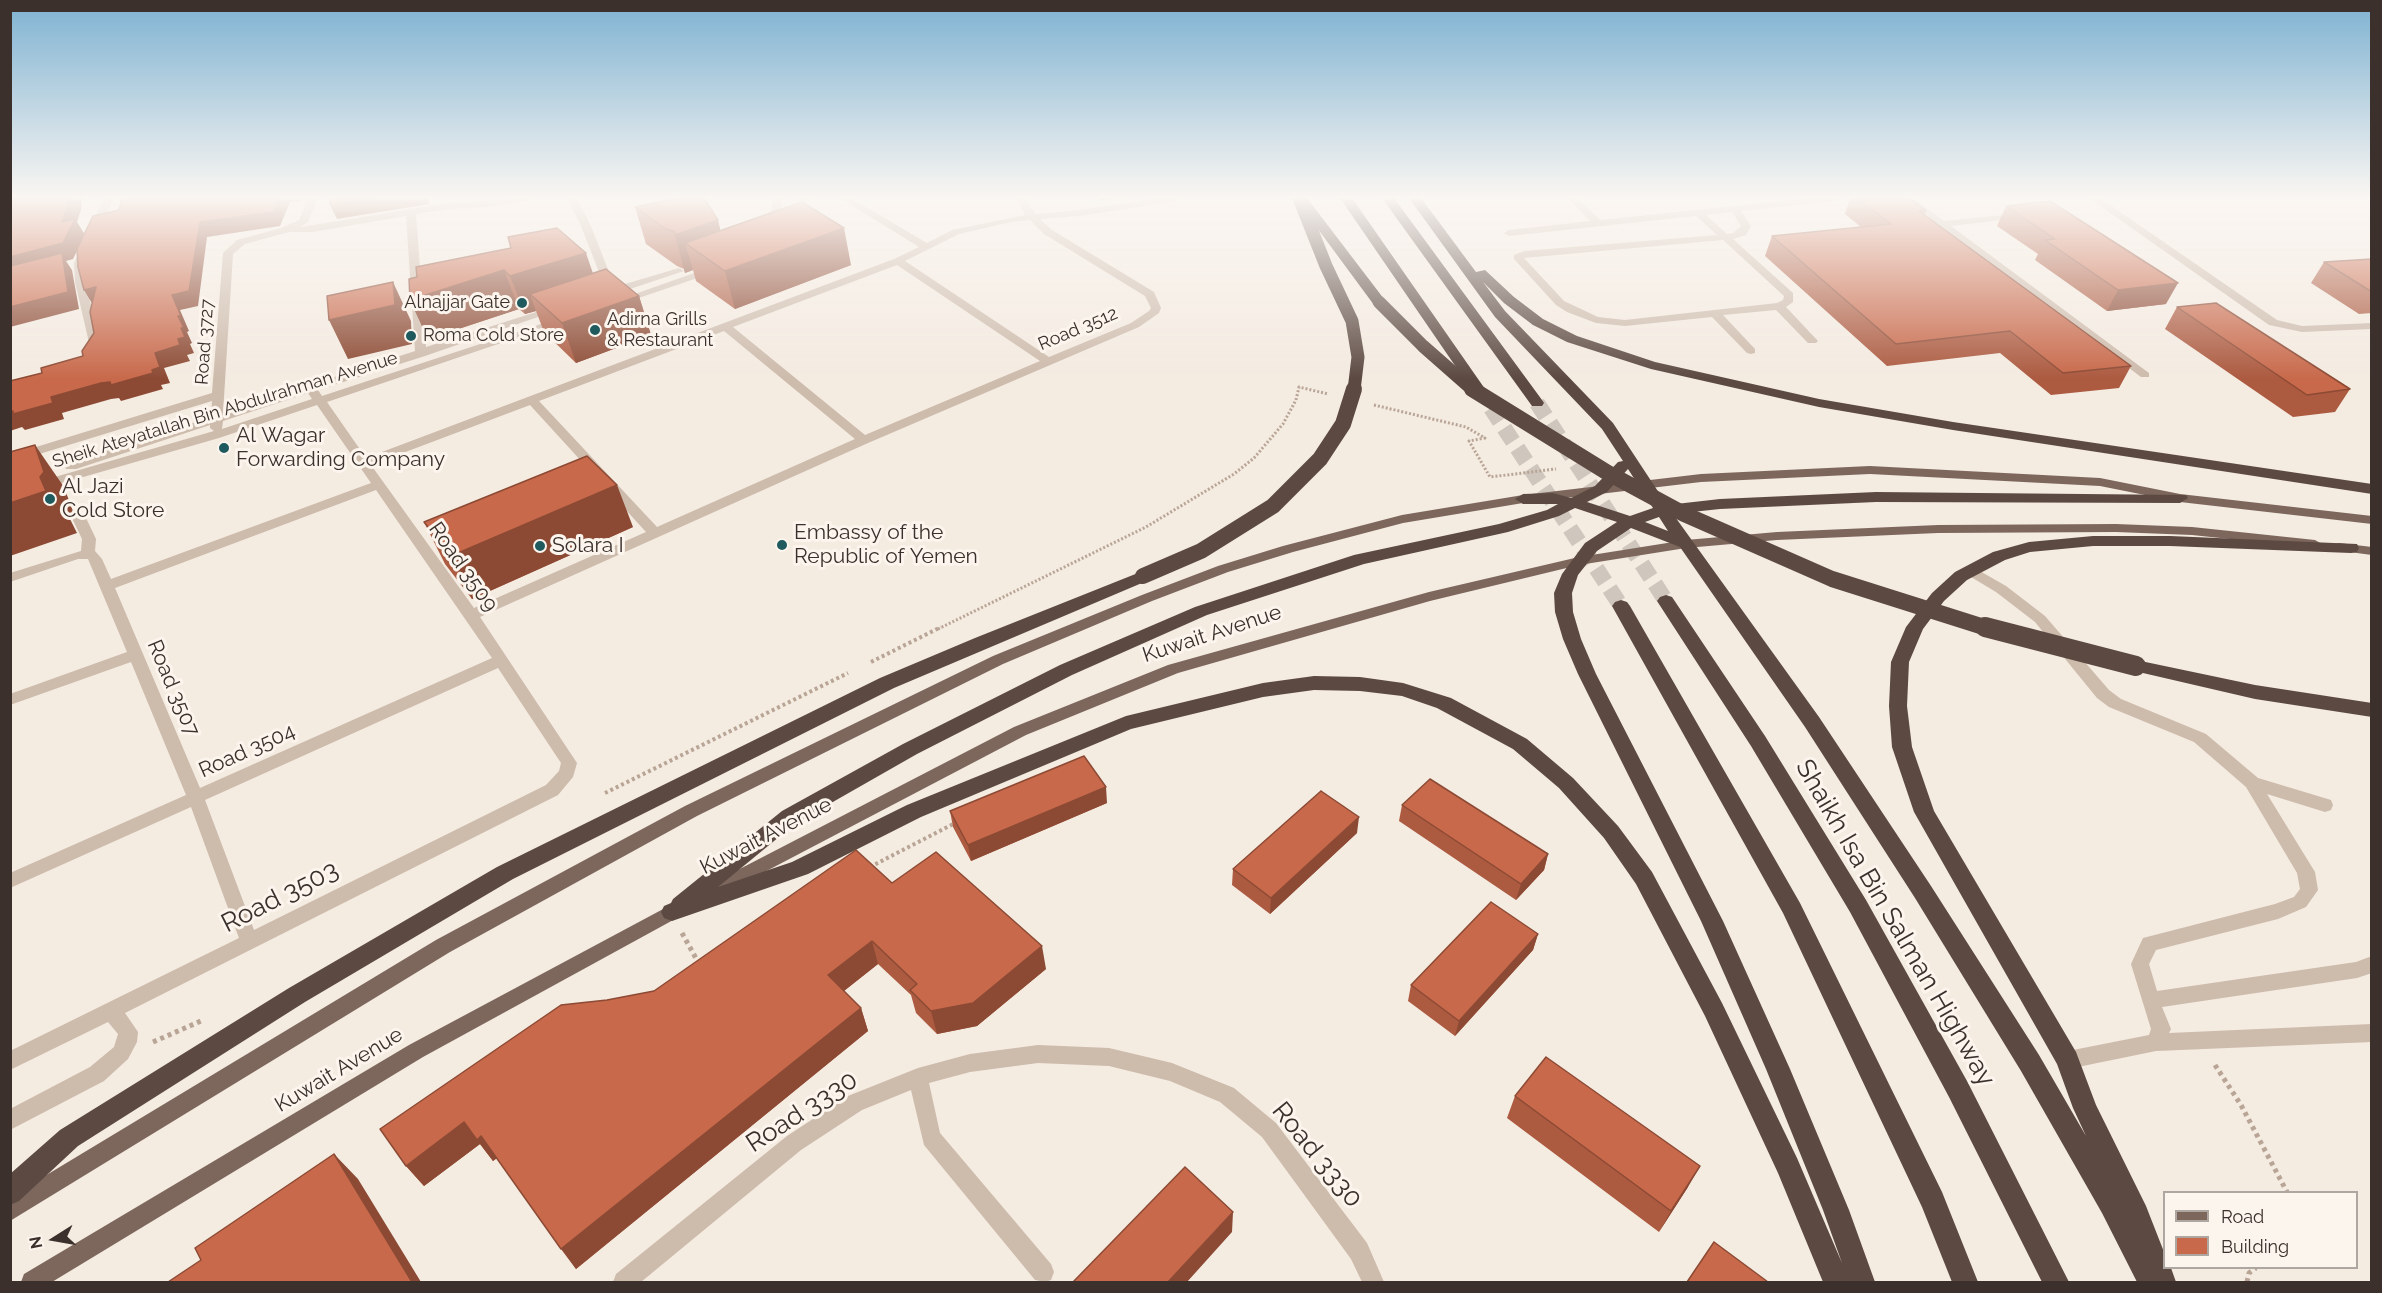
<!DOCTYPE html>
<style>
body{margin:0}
#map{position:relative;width:2382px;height:1293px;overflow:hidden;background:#f4ebe1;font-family:Raleway,sans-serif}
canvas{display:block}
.frame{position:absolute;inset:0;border:12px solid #3b302b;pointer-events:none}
.legend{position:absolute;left:2163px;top:1191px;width:195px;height:78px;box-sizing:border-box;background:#fbf5ee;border:2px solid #aea6a0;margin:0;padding:8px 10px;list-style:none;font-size:18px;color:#3b302b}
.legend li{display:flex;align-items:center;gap:12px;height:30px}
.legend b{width:30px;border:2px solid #aea6a0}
.north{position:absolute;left:24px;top:1209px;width:60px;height:60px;-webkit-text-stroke:4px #fbf5ee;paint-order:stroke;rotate:259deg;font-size:16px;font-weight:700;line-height:24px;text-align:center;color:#3b302b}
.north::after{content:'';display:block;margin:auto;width:21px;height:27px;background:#3b302b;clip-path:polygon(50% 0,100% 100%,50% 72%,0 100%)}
</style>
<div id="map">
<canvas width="2382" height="1293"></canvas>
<div class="frame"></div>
<ul class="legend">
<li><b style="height:8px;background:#7d675c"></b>Road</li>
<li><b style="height:16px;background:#c8694b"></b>Building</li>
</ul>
<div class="north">N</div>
</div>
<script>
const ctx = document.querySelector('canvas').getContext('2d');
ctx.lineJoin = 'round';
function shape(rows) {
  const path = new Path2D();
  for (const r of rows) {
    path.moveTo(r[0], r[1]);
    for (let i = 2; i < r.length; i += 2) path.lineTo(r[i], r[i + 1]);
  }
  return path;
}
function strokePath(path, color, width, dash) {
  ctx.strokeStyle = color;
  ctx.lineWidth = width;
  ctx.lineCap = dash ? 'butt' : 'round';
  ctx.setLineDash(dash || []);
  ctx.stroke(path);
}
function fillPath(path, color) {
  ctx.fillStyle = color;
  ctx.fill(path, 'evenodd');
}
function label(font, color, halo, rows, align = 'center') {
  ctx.font = font + ' Raleway,sans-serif';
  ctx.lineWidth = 6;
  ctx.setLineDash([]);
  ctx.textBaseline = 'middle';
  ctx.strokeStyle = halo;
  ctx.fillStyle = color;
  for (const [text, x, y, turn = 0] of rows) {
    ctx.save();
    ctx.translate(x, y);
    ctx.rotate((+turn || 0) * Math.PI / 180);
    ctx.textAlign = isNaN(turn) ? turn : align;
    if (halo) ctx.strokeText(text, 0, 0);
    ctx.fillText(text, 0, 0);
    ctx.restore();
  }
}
strokePath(shape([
 [1537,403,1666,601],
 [1491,408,1621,606]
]), '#cfc6bd', 16, [16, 8]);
strokePath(shape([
 [1374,405,1466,427,1485,438,1469,441,1490,477,1556,469],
 [938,629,1146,527,1234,474,1254,458,1283,424,1296,400,1299,387,1328,394]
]), '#b9a596', 3, [2, 2]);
strokePath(shape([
 [871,662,941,627],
 [605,793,848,673],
 [870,867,957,822]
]), '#b9a596', 4, [3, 3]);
strokePath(shape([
 [682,933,698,962],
 [153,1042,201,1021],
 [2215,1065,2241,1105,2287,1192],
 [2247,1282,2249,1273,2256,1268]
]), '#b9a596', 5, [4, 4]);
fillPath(shape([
 [104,198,114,198,99,231,90,233,89,231,104,198],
 [308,198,318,198,308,222,301,227,448,203,531,198,526,201,488,207,448,209,416,214,426,347,552,307,560,307,561,309,425,356,318,390,322,396,556,319,564,319,566,321,327,402,366,458,894,259,919,247,840,198,851,198,927,243,952,230,1025,215,1016,198,1026,198,1035,214,1080,210,1158,198,1180,198,1175,201,1080,216,1040,219,1052,230,1154,292,1161,308,1159,313,1139,327,868,443,480,617,577,763,573,777,558,795,125,1013,138,1032,137,1042,128,1059,104,1081,10,1130,10,1109,90,1067,114,1047,118,1034,108,1022,10,1070,10,1051,239,938,191,807,10,888,10,873,186,795,131,662,10,705,10,694,127,652,88,559,78,559,10,582,10,573,81,551,82,539,72,518,79,514,86,518,96,539,95,551,102,559,111,579,371,483,317,405,219,438,10,498,10,490,214,431,210,428,210,425,76,469,66,469,65,466,66,463,211,417,212,401,10,463,10,455,212,393,223,253,237,240,281,228,299,220,308,198],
 [406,216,415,351,223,413,233,254,245,244,289,232,313,232,406,216],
 [1030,220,1044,234,1145,296,1151,308,1149,311,1131,323,1049,357,905,261,959,234,1011,222,1030,220],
 [897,265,1040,361,865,435,733,327,897,265],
 [724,331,855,439,657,527,539,401,724,331],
 [308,393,312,399,222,429,223,421,308,393],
 [530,405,646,532,474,608,371,465,530,405],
 [376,490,492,658,200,788,115,588,376,490],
 [498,668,561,763,559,771,546,785,254,930,205,800,498,668],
 [567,198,577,198,591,226,615,287,679,268,684,271,612,295,604,295,603,293,606,290,581,226,567,198],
 [773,198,783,198,780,216,771,229,763,229,762,227,770,216,773,198],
 [799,198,815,198,802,203,797,200,799,198],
 [1568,198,1578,198,1600,220,1810,198,1840,198,1835,201,1741,211,1751,226,1746,235,1733,239,1793,293,1793,302,1786,307,1818,341,1816,343,1808,343,1776,310,1723,315,1755,349,1755,353,1751,354,1747,353,1712,317,1625,326,1596,323,1567,312,1556,305,1514,259,1514,255,1524,251,1717,235,1696,216,1509,236,1504,233,1509,230,1590,221,1568,198],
 [1732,212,1741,226,1733,233,1727,234,1706,215,1732,212],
 [1723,240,1784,296,1783,300,1777,303,1625,320,1598,317,1564,301,1524,258,1723,240],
 [1902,198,1913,198,1944,221,2023,213,2023,217,2020,218,1951,226,2149,373,2149,377,2141,377,1902,198],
 [2089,198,2100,198,2277,320,2302,326,2372,323,2372,329,2302,332,2269,325,2089,198],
 [84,249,89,252,84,263,85,282,102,347,97,356,93,357,87,354,90,347,75,282,74,263,80,250,84,249],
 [714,266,718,267,718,271,624,303,616,303,615,301,714,266],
 [1971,566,2006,586,2045,616,2109,690,2121,699,2206,734,2258,778,2331,800,2333,805,2331,810,2325,812,2267,794,2315,872,2318,890,2306,907,2278,919,2156,950,2149,964,2157,991,2356,962,2372,956,2372,973,2357,978,2162,1007,2171,1029,2169,1033,2372,1024,2372,1042,2156,1051,2068,1069,2061,1066,2058,1060,2061,1054,2068,1051,2149,1035,2151,1029,2131,964,2143,938,2275,904,2294,897,2300,889,2297,873,2246,787,2194,742,2109,707,2097,698,2035,622,1996,592,1966,574,1964,571,1966,568,1971,566],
 [1038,1045,1109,1048,1172,1063,1234,1088,1276,1123,1367,1243,1384,1282,1362,1282,1351,1259,1262,1137,1220,1102,1170,1081,1109,1066,1038,1063,970,1072,929,1083,940,1133,1051,1264,1054,1272,1051,1280,1045,1282,1035,1280,924,1145,911,1090,862,1110,801,1150,641,1282,613,1282,616,1274,787,1136,848,1096,918,1068,970,1054,1038,1045]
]), '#cdbbac');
fillPath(shape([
 [1870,466,2100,478,2180,494,2372,516,2372,524,2180,502,2100,486,1870,474,1701,482,1523,503,1403,523,1293,552,1228,572,1152,601,1003,664,697,816,450,952,10,1221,10,1197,436,940,685,806,993,656,1142,595,1218,566,1283,546,1402,515,1523,495,1701,474,1870,466],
 [2116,524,2192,527,2315,540,2322,544,2315,548,2192,535,2116,532,1938,533,1777,540,1686,548,1579,565,1430,601,1178,673,1026,735,713,899,707,901,701,899,698,894,701,889,1014,727,1168,665,1429,592,1579,557,1686,540,1777,532,1938,525,2116,524],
 [2339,543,2372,547,2372,555,2334,550,2332,547,2334,544,2339,543],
 [680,900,686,903,689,908,686,913,423,1057,52,1282,21,1282,24,1274,409,1045,680,900]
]), '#7d675c');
fillPath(shape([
 [1295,198,1307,198,1384,299,1385,302,1384,305,1374,305,1295,198],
 [1340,198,1352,198,1492,399,1490,402,1480,402,1340,198],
 [1382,198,1394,198,1542,400,1544,403,1542,406,1532,406,1382,198],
 [1409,198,1421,198,1476,272,1485,270,1514,297,1543,319,1577,336,1655,362,1819,399,1953,422,2372,484,2372,494,1953,430,1819,407,1651,369,1567,342,1533,325,1504,303,1483,282,1505,311,1613,423,1667,505,1720,499,1876,492,2186,495,2188,498,2180,503,1876,502,1720,509,1673,514,1819,717,1931,886,2039,1055,2086,1136,2073,1108,2057,1064,1914,812,1892,747,1889,706,1891,662,1906,627,1932,593,1955,572,1993,552,2029,542,2093,536,2170,536,2357,544,2359,548,2357,552,2351,553,2170,546,2093,546,2030,552,2005,560,1967,580,1944,601,1923,629,1909,662,1907,706,1912,747,1934,811,2076,1052,2096,1105,2146,1206,2164,1252,2164,1268,2171,1268,2176,1282,2137,1282,2102,1213,2021,1071,1915,898,1805,727,1680,547,1631,528,1597,551,1578,575,1572,593,1573,612,1581,639,1596,674,1723,921,1790,1069,1849,1210,1875,1282,1823,1282,1778,1173,1705,1016,1636,884,1604,838,1559,788,1513,749,1437,708,1402,696,1360,691,1314,690,1263,697,1131,729,921,817,808,874,672,921,664,918,661,912,664,906,671,903,673,899,782,811,903,744,1060,665,1195,607,1354,555,1499,524,1547,510,1558,504,1523,504,1515,499,1523,494,1553,493,1571,498,1595,486,1618,462,1623,461,1602,429,1495,317,1409,198],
 [1628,469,1653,508,1630,516,1587,502,1607,492,1628,469],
 [1575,508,1617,522,1585,543,1562,574,1554,593,1555,612,1563,639,1578,674,1701,921,1766,1069,1823,1210,1842,1263,1797,1158,1722,1003,1652,872,1618,826,1573,778,1527,739,1451,698,1403,683,1360,677,1314,676,1263,683,1126,716,907,805,792,862,718,887,796,823,917,754,1072,675,1207,615,1364,564,1508,532,1559,516,1575,508],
 [1659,517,1668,531,1645,522,1659,517],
 [1143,571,1149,572,1151,576,1149,580,894,688,513,879,305,1002,78,1146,19,1201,10,1205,10,1174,60,1130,289,988,497,867,880,678,975,638,1143,571],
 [1666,595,1672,597,1765,736,1866,900,1967,1081,2069,1282,2042,1282,1949,1097,1850,912,1751,746,1657,601,1660,597,1666,595],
 [1621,600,1627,602,1630,606,1800,903,1942,1192,1978,1282,1952,1282,1922,1207,1783,913,1612,606,1615,602,1621,600],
 [2136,660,2255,685,2372,703,2372,717,2255,699,2130,670,2127,666,2130,662,2136,660]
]), '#5c4a42');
strokePath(shape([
 [1299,198,1326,266,1352,321,1358,357,1354,390],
 [1379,302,1423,346,1473,390]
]), '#5c4a42', 13);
strokePath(shape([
 [1472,389,1608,473,1684,514,1832,579,1990,629],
 [1143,576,1201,551,1273,506,1320,459,1343,424,1354,389]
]), '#5c4a42', 16);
strokePath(shape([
 [1985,627,2136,666]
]), '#5c4a42', 20);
fillPath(shape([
 [1850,198,1909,198,1926,210,1925,215,2131,366,2119,388,2051,395,2000,353,1887,366,1765,256,1772,236,1861,227,1845,214],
 [2006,206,2166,304,2107,311,2035,260,2038,254,1997,226],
 [635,207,718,220,720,231,851,265,735,309,696,281,693,270,685,273,684,269,677,266,646,244],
 [2372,259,2372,313,2359,314,2311,283,2324,262],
 [416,267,593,273,639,296,651,335,576,363,544,332,536,311,525,314,519,309,428,339,410,300,417,277],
 [2177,307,2350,389,2335,412,2293,417,2165,329],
 [424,522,633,527,472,599,445,564],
 [1107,803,971,861,953,827,950,811],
 [1402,805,1548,854,1544,870,1516,900,1399,821],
 [1357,833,1270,914,1232,885,1233,869],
 [892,883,1046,969,977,1026,937,1034,916,1013,911,995,878,964,844,991,861,1008,868,1031,576,1269,497,1158,493,1161,480,1144,424,1186,406,1166,607,1000,654,991],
 [1538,934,1533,950,1455,1036,1408,1001,1411,985],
 [1515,1096,1688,1187,1659,1232,1507,1118]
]), '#ac5a40');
fillPath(shape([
 [70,198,82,198,81,210,77,222,85,235,73,259,66,261,72,270,79,309,10,327,10,257],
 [279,198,306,198,305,200,290,202,280,226,207,237,198,306,180,310,189,331,187,332,192,343,190,344,194,353,187,355,190,361,164,368,170,383,161,385,163,389,121,401,119,398,111,399,62,413,64,419,25,430,22,427,10,431,10,412,51,397,101,383,152,370,155,353,178,339,181,328,178,316,172,295,200,222],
 [373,198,428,198,429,204,337,219,330,205],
 [1100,198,1122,198,1100,200],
 [718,220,727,257,685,243,693,270,685,273,675,235],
 [844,228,851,265,735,309,725,271],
 [586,253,599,291,530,294,536,311,525,314,510,276],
 [504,270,519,309,428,339,410,300],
 [393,282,411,321,412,344,348,359,329,320],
 [2178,283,2166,304,2107,311,2118,290],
 [96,287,93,305,84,290],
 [639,296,651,335,576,363,562,323],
 [35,445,64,487,74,514,70,519,77,533,10,556,10,503,40,477],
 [617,485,633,527,472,599,451,556],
 [1106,787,1107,803,971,861,968,845],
 [1359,817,1357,833,1270,914,1271,898],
 [1548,854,1544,870,1516,900,1521,884],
 [1538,934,1533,950,1455,1036,1459,1021],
 [872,941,878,964,835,998,828,975],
 [1042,946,1046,969,977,1026,937,1034,931,1011],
 [861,1008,868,1031,576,1269,561,1249],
 [464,1122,481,1136,497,1158,493,1161,480,1144,424,1186,406,1166],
 [334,1154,358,1179,421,1282,412,1282],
 [1700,1166,1688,1187,1659,1232,1671,1211],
 [1233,1212,1232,1232,1187,1282,1168,1282]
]), '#8c4a34');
const building = shape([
 [10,198,70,198,62,222,75,219,63,243,10,257,10,198],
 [122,198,279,198,273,212,200,222,189,291,172,295,181,316,178,316,184,328,181,328,185,337,178,339,180,345,155,353,160,367,152,370,153,373,111,385,110,382,101,383,51,397,53,403,13,414,13,411,10,412,10,381,42,373,41,368,83,356,82,351,94,333,90,312,96,287,84,290,78,267,77,249,93,216,119,210,122,198],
 [330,198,373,198,330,205,330,198],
 [678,198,704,198,718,220,675,235,675,232,666,229,635,207,678,198],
 [1857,198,1909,198,1926,210,1919,211,2131,366,2063,373,2010,331,1896,344,1772,236,1891,224,1857,198],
 [2050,201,2178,283,2118,290,2045,240,2055,239,2006,206,2050,201],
 [802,202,844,228,725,271,685,243,802,202],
 [557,228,586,253,510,276,504,270,410,300,409,279,417,277,416,267,511,248,508,237,557,228],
 [62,253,68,292,10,307,10,266,62,253],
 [2372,259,2372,292,2324,262,2372,259],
 [606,269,639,296,562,323,530,294,606,269],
 [393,282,395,305,329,320,327,296,393,282],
 [2216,303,2350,389,2307,395,2177,307,2216,303],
 [35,445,44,472,40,477,46,491,10,503,10,452,35,445],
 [587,456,617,485,451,556,424,522,587,456],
 [1084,756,1106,787,968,845,950,811,1084,756],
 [1430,779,1548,854,1521,884,1402,805,1430,779],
 [1321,791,1359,817,1271,898,1233,869,1321,791],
 [856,850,892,883,936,852,1042,946,973,1003,931,1011,910,990,917,984,872,941,828,975,861,1008,561,1249,481,1136,477,1140,464,1122,406,1166,380,1129,561,1005,607,1000,654,991,856,850],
 [1491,902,1538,934,1459,1021,1411,985,1491,902],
 [1546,1057,1700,1166,1671,1211,1515,1096,1546,1057],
 [334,1154,412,1282,168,1282,201,1260,195,1248,334,1154],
 [1185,1167,1233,1212,1168,1282,1073,1282,1185,1167],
 [1714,1242,1768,1282,1687,1282,1714,1242]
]);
fillPath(building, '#c8694b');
strokePath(building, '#8c4a34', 1.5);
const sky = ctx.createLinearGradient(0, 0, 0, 379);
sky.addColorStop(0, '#7eb2d2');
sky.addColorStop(0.52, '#faf6f2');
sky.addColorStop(1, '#faf6f200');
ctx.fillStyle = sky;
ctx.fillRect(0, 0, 2382, 379);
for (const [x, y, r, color] of [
 [522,303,6,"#1f5a5e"],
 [595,330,6,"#1f5a5e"],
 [411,336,6,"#1f5a5e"],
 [224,448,6,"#1f5a5e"],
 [50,499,6,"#1f5a5e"],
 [782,545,6,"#1f5a5e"],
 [540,546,6,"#1f5a5e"]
]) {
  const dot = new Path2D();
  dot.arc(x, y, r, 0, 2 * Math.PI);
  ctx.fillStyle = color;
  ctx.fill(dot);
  strokePath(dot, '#fbf5ee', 2);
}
label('18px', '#3b302b', '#fbf5ee', [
 ["Alnajjar Gate",510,303,"right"],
 ["Adirna Grills",607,320],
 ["& Restaurant",607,341],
 ["Roma Cold Store",423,336]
], 'left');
label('18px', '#3b302b', '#fbf5ee', [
 ["Road 3512",1078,329,-23],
 ["Road 3727",205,342,-86],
 ["Sheik Ateyatallah Bin Abdulrahman Avenue",225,410,-17]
]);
label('21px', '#3b302b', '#fbf5ee', [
 ["Al Wagar",236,436],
 ["Forwarding Company",236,460],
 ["Al Jazi",62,487],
 ["Cold Store",62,511],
 ["Embassy of the",794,533],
 ["Republic of Yemen",794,557],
 ["Solara I",552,546]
], 'left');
label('21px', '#3b302b', '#fbf5ee', [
 ["Road 3509",463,567,55],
 ["Kuwait Avenue",1212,634,-18],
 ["Road 3507",173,688,67],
 ["Road 3504",247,751,-24],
 ["Kuwait Avenue",766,836,-27],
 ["Kuwait Avenue",339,1070,-31]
]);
label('26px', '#3b302b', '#fbf5ee', [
 ["Road 3503",280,897,-27],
 ["Shaikh Isa Bin Salman Highway",1895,923,60],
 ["Road 3330",802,1112,-33],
 ["Road 3330",1317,1155,51]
]);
</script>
